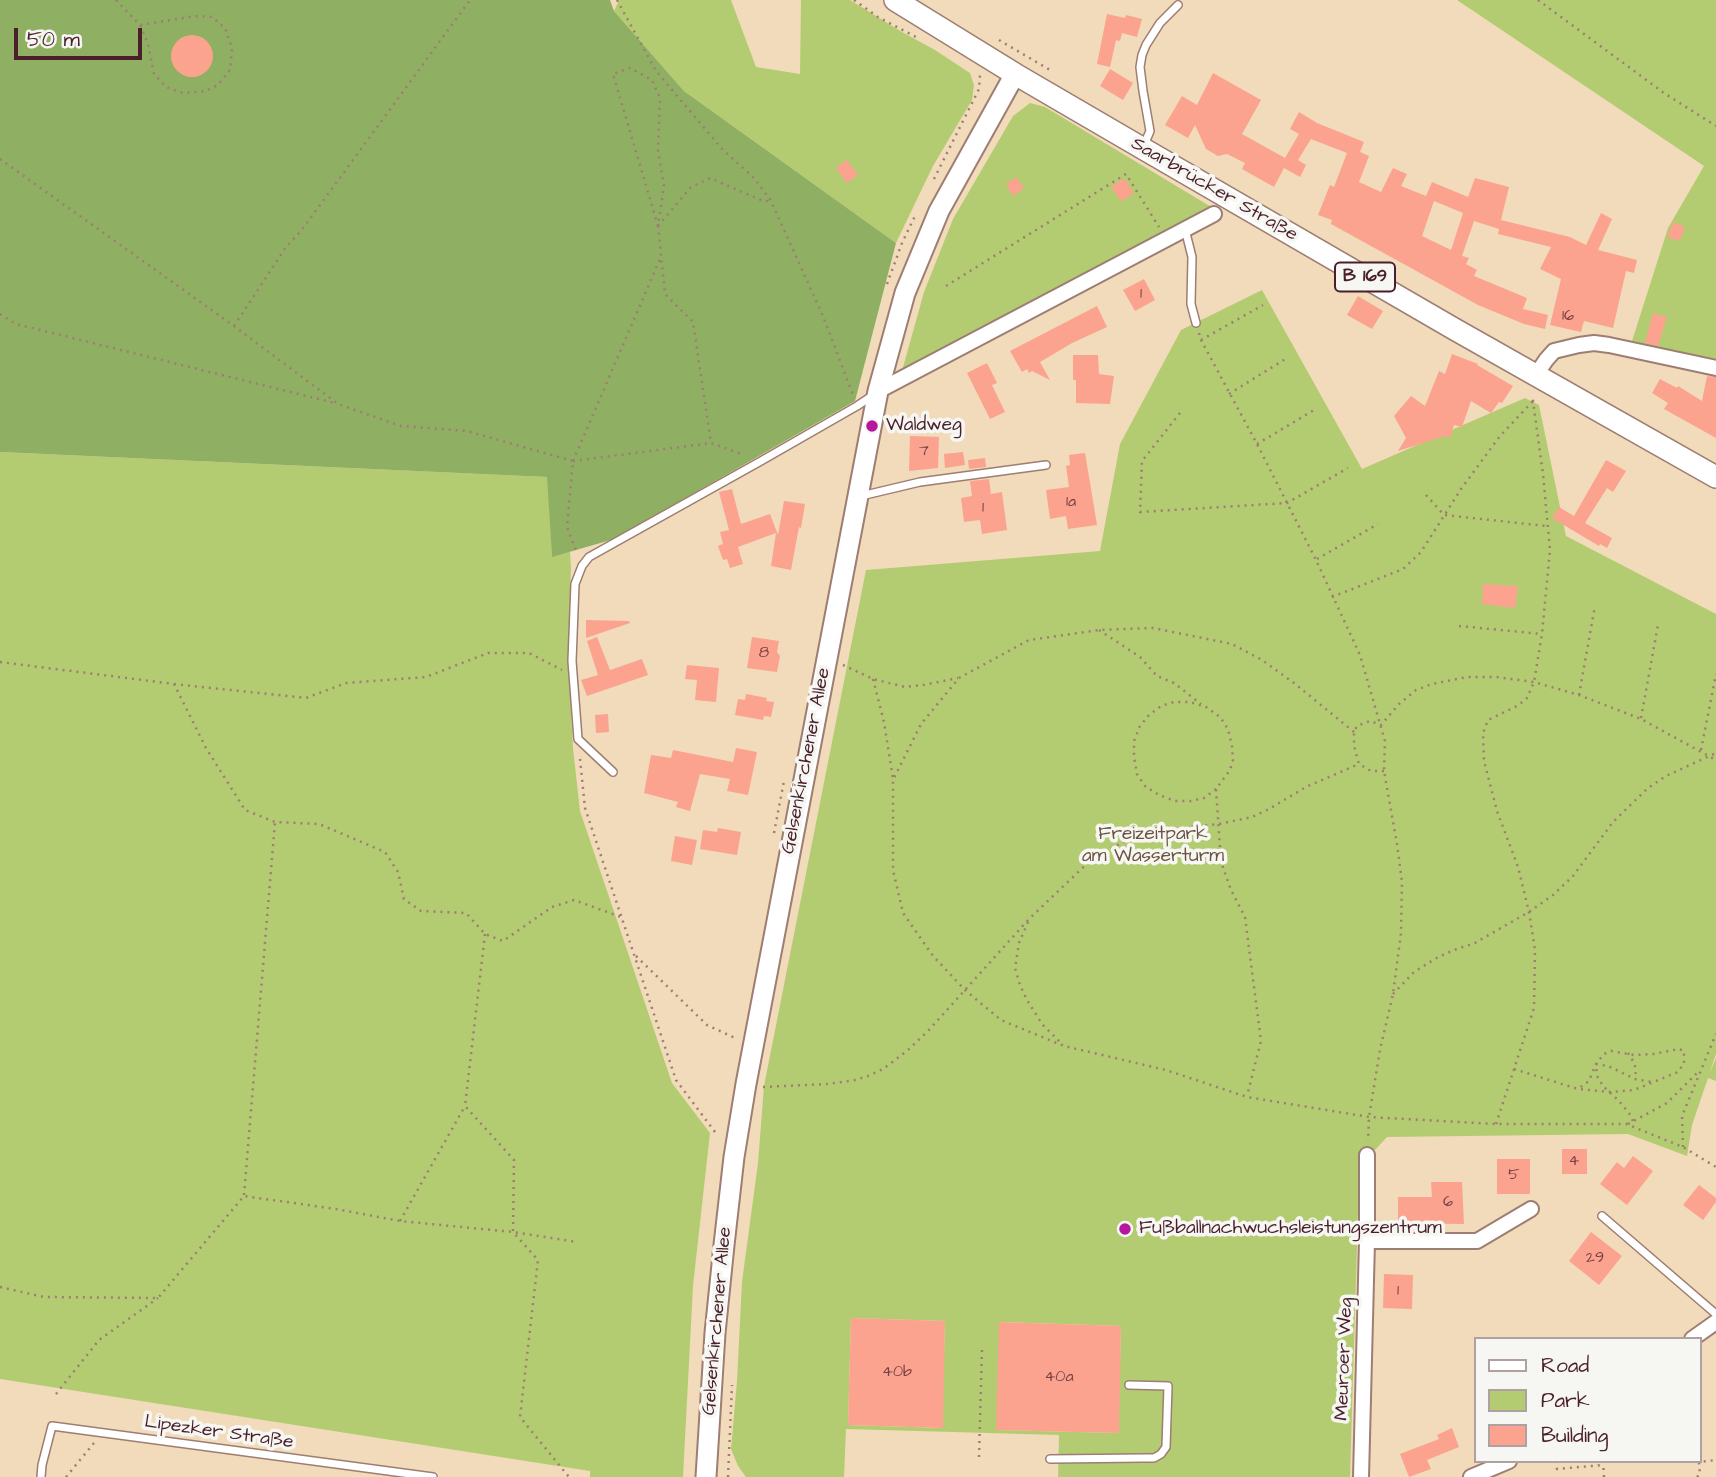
<!DOCTYPE html>
<meta charset="utf-8">
<style>
body{margin:0}
#map{position:relative;width:1716px;height:1477px;overflow:hidden;background:#f1dbba;font-family:"Architects Daughter",sans-serif}
canvas{display:block}
.legend{position:absolute;left:1474px;top:1337px;width:228px;height:126px;box-sizing:border-box;background:#f6f6f2;border:2px solid #b1a0a2;margin:0;padding:9px 12px;list-style:none;font-size:21px;color:#4a1f2b}
.legend li{display:flex;align-items:center;gap:14px;height:35px}
.legend b{width:35px;border:2px solid #b1a0a2}
.scale{position:absolute;left:14px;top:28px;width:128px;height:32px;box-sizing:border-box;border:4px solid #4a1f2b;border-top:0;padding-left:9px;font-size:21px;line-height:24px;white-space:nowrap;color:#4a1f2b;-webkit-text-stroke:5px #f6f6f2;paint-order:stroke}
</style>
<div id="map">
<canvas width="1716" height="1477"></canvas>
<ul class="legend">
<li><b style="height:9px;background:#fff"></b>Road</li>
<li><b style="height:19px;background:#b4cc71"></b>Park</li>
<li><b style="height:19px;background:#fba38f"></b>Building</li>
</ul>
<div class="scale">50 m</div>
</div>
<script>
const ctx = document.querySelector('canvas').getContext('2d');
ctx.lineJoin = 'round';
function fillPath(path, color) {
  ctx.fillStyle = color;
  ctx.fill(path, 'evenodd');
}
function shape(rows) {
  const path = new Path2D();
  for (const r of rows) {
    if (r.length === 3) {
      path.moveTo(r[0] + r[2], r[1]);
      path.arc(r[0], r[1], r[2], 0, 2 * Math.PI);
      continue;
    }
    path.moveTo(r[0], r[1]);
    for (let i = 2; i < r.length; i += 2) path.lineTo(r[i], r[i + 1]);
  }
  return path;
}
function strokePath(path, color, width, dash) {
  ctx.strokeStyle = color;
  ctx.lineWidth = width;
  ctx.lineCap = dash ? 'butt' : 'round';
  ctx.setLineDash(dash || []);
  ctx.stroke(path);
}
function label(font, color, halo, rows, align = 'center') {
  ctx.font = font + ' "Architects Daughter",sans-serif';
  ctx.lineWidth = 7;
  ctx.setLineDash([]);
  ctx.textBaseline = 'middle';
  ctx.strokeStyle = halo;
  ctx.fillStyle = color;
  for (const [text, x, y, turn = 0] of rows) {
    ctx.save();
    ctx.translate(x, y);
    ctx.rotate((+turn || 0) * Math.PI / 180);
    ctx.textAlign = isNaN(turn) ? turn : align;
    if (halo) ctx.strokeText(text, 0, 0);
    ctx.fillText(text, 0, 0);
    ctx.restore();
  }
}
fillPath(shape([
 [619,0,731,0,756,67,800,74,801,0,850,0,902,32,935,50,970,73,974,85,972,100,933,166,896,243,684,91,614,11],
 [1457,0,1716,0,1716,361,1632,341,1668,228,1704,166],
 [1030,103,1045,107,1213,208,902,371,924,292,953,219,1013,116],
 [1262,290,1362,469,1525,398,1539,405,1566,536,1716,614,1716,1054,1709,1074,1716,1058,1716,1081,1708,1078,1692,1125,1687,1156,1628,1134,1387,1137,1375,1150,1360,1149,1350,1477,1058,1477,1059,1435,846,1429,844,1477,746,1477,738,1466,731,1449,737,1381,742,1282,758,1163,764,1086,866,570,1100,551,1120,444,1181,330],
 [851,1318,945,1321,942,1428,848,1425],
 [1000,1322,1121,1326,1118,1433,997,1430],
 [0,452,548,477,552,556,570,551,571,568,568,656,573,748,580,811,672,1083,710,1133,693,1286,683,1477,590,1477,590,1471,0,1379]
]), '#b4cc71');
fillPath(shape([
 [0,0,610,0,614,11,684,91,896,243,855,401,614,539,552,557,547,477,0,452]
]), '#8fb063');
fillPath(shape([
 [1107,14,1125,18,1126,15,1142,19,1137,37,1122,33,1120,41,1116,40,1110,67,1097,64],
 [192,56,21],
 [1110,69,1133,83,1123,100,1100,86],
 [1213,73,1261,100,1242,134,1285,158,1299,134,1290,129,1299,112,1317,123,1364,142,1360,152,1369,156,1359,182,1381,192,1393,168,1407,174,1401,186,1426,196,1432,182,1468,197,1475,178,1509,187,1499,228,1501,220,1570,237,1586,245,1601,213,1612,219,1598,250,1637,260,1634,273,1626,271,1613,328,1584,321,1581,332,1550,325,1561,279,1540,269,1551,247,1498,234,1499,229,1474,221,1462,256,1469,258,1466,264,1477,270,1474,276,1527,298,1523,309,1548,315,1545,329,1524,324,1478,305,1331,224,1332,220,1318,215,1330,185,1334,187,1347,153,1311,139,1298,160,1306,165,1300,177,1284,168,1274,187,1242,169,1245,163,1227,154,1218,156,1206,149,1195,125,1188,138,1165,125,1182,96,1197,105],
 [1434,201,1463,213,1451,250,1422,236],
 [847,160,858,175,847,183,836,168],
 [1016,177,1024,188,1013,196,1006,185],
 [1124,178,1134,193,1121,201,1111,187],
 [1673,222,1685,227,1680,241,1667,237],
 [1144,279,1155,300,1135,311,1123,290],
 [1358,296,1383,311,1372,329,1347,315],
 [1097,306,1107,327,1072,343,1040,362,1050,380,1032,371,1029,373,1027,369,1022,372,1010,351],
 [1653,313,1667,317,1658,346,1645,343],
 [1452,354,1478,364,1477,365,1513,386,1502,403,1499,402,1491,413,1471,401,1462,427,1454,425,1450,438,1445,436,1398,451,1406,438,1394,416,1411,396,1425,406,1439,371,1445,374],
 [1073,355,1098,355,1099,374,1114,376,1110,404,1076,403,1076,380,1073,380],
 [987,363,997,383,992,385,1005,412,990,419,967,373],
 [1707,376,1716,377,1716,438,1664,409,1668,403,1652,393,1660,379,1677,388,1678,386,1702,401],
 [910,436,939,437,938,468,909,471],
 [963,452,965,465,945,468,944,454],
 [1085,453,1097,525,1068,529,1066,516,1050,519,1046,490,1069,487,1066,466,1070,465,1069,455],
 [985,458,986,467,969,469,968,460],
 [1606,460,1626,471,1613,492,1607,488,1585,523,1612,538,1607,548,1600,544,1599,546,1552,518,1559,507,1574,516],
 [989,479,991,494,1002,492,1007,530,982,534,980,520,964,522,961,498,972,496,970,481],
 [732,489,741,524,770,514,778,535,784,501,805,504,801,528,799,527,791,570,771,566,776,533,738,547,743,564,730,568,727,559,723,560,718,546,723,544,720,532,729,530,719,492],
 [1483,584,1518,586,1515,608,1482,604],
 [586,620,629,621,630,623,586,638],
 [597,637,610,670,642,659,648,675,587,696,581,680,598,675,587,641],
 [752,637,779,641,777,652,780,656,777,672,747,668],
 [687,665,719,668,716,702,695,700,697,680,685,679],
 [746,694,767,698,766,701,774,702,771,717,764,716,763,720,735,715,738,699,745,700],
 [608,714,609,732,596,733,595,715],
 [736,748,757,752,748,795,727,791,730,779,700,774,690,811,676,807,678,802,644,793,651,755,671,758,673,750,733,762],
 [718,828,741,832,737,855,700,849,703,830,717,832],
 [675,836,697,840,692,865,671,861],
 [1562,1149,1587,1149,1587,1174,1562,1174],
 [1633,1156,1653,1171,1627,1205,1600,1184,1617,1162,1624,1168],
 [1497,1159,1530,1159,1530,1194,1497,1194],
 [1431,1182,1462,1182,1464,1224,1398,1223,1398,1197,1432,1197],
 [1699,1185,1716,1198,1716,1202,1703,1220,1683,1205],
 [1591,1232,1622,1256,1599,1285,1569,1261],
 [1384,1274,1413,1275,1412,1309,1383,1308],
 [851,1318,945,1321,943,1428,848,1425],
 [999,1322,1121,1326,1119,1433,996,1430],
 [1452,1428,1459,1447,1427,1460,1431,1469,1409,1477,1400,1454,1439,1439,1437,1435]
]), '#fba38f');
const service = shape([
 [1144,145,1150,131,1143,91,1140,67,1142,55,1146,45,1160,23,1178,5],
 [1185,229,1192,257,1191,304,1196,323],
 [861,496,920,482,1046,465],
 [613,772,578,739,572,661,575,584,582,566,589,557,761,461,857,406,872,396],
 [1602,1216,1716,1314],
 [1050,1459,1144,1458,1154,1458,1161,1454,1166,1447,1168,1386,1129,1385],
 [41,1477,42,1465,52,1426,433,1477]
]);
const minor = shape([
 [1536,375,1546,360,1554,351,1579,345,1594,343,1609,345,1716,368],
 [878,391,1214,214],
 [1367,1241,1477,1241,1531,1209],
 [1692,1339,1716,1322],
 [1361,1477,1367,1241,1367,1155],
 [1471,1477,1509,1461]
]);
const secondary = shape([
 [706,1477,715,1333,724,1245,734,1157,746,1084,878,391,905,293,939,211,1015,74]
]);
const primary = shape([
 [895,0,1015,74,1142,148,1456,330,1716,477]
]);
strokePath(service, '#9e7d72', 10);
strokePath(minor, '#9e7d72', 18);
strokePath(secondary, '#9e7d72', 23);
strokePath(primary, '#9e7d72', 24);
strokePath(shape([
 [116,0,140,25,148,44,154,74,166,87,183,93,206,91,218,85,230,70,232,48,225,28,212,17,195,16,140,25],
 [617,0,656,71,723,150,754,178,771,201,823,316,853,395],
 [854,0,878,17,916,37],
 [1538,0,1664,93,1716,126],
 [999,40,1050,70],
 [0,159,234,326,338,404,401,426,467,431,573,461,567,527,577,553],
 [934,179,979,89,980,74],
 [658,226,613,74,630,68,652,80,660,98,658,151,664,186,658,226,665,294,693,322,711,443,744,455],
 [658,226,691,187,710,178,763,201,770,201],
 [887,284,902,243,915,216],
 [946,286,1126,174,1159,227],
 [0,314,16,324,335,403],
 [234,326,286,247,301,231,470,0],
 [1199,333,1201,340,1257,444,1316,560,1360,655,1385,741,1384,771,1397,844,1402,882,1401,933,1393,994,1380,1050,1369,1117,1368,1141],
 [1201,340,1263,305],
 [1229,394,1287,358],
 [1180,413,1142,461,1140,512,1287,503,1348,468],
 [1257,444,1314,410],
 [573,461,660,259],
 [573,461,711,443],
 [1426,495,1444,515,1546,526],
 [1317,559,1378,524],
 [1332,597,1403,569,1421,552,1461,489,1500,436,1533,401],
 [1459,626,1542,634],
 [1099,630,1140,657,1157,676,1174,683,1201,704],
 [0,662,174,684,206,748,245,810,275,822,319,824,385,852,398,872,404,899,421,911,466,913,485,934,503,941,552,907,574,900,621,917],
 [843,665,873,679,905,687,923,685,958,678],
 [873,679,884,722,893,779],
 [174,684,306,698,346,683,426,677,488,653,529,653,562,670],
 [1579,695,1595,606],
 [1641,718,1658,625],
 [1354,732,1294,683,1262,660,1232,644,1153,628,1099,630,1029,640,959,678,921,724,893,780,893,870,903,913,933,956,965,990,1001,1020,1064,1046,1166,1070,1247,1097,1369,1117,1496,1124,1626,1124,1683,1147,1716,1167],
 [1701,750,1716,674],
 [580,759,585,808,676,1080,718,1136],
 [1384,771,1371,771,1359,764,1354,746,1354,732,1357,726,1370,721,1381,725,1399,704,1416,690,1432,684,1467,677,1496,677,1534,682,1579,695,1641,719,1716,760],
 [1216,789,1204,798,1191,801,1175,801,1159,795,1145,786,1137,774,1134,757,1134,741,1140,726,1149,715,1161,706,1174,702,1190,702,1206,707,1220,717,1228,729,1232,746,1233,760,1230,770,1216,789,1221,862,1231,890,1245,917,1261,1041,1247,1096],
 [774,833,784,781],
 [1028,922,1019,943,1015,968,1020,985,1027,1000,1042,1024,1063,1045],
 [485,934,465,1106,514,1160,513,1232,538,1260,520,1417,569,1477],
 [636,956,707,1025,735,1038],
 [1393,994,1414,972,1438,957,1459,948,1473,944,1529,912,1553,895,1573,876,1613,822,1648,788,1666,776,1716,753],
 [1628,1053,1633,1061,1636,1069,1635,1079],
 [1514,1069,1578,1089,1611,1092,1634,1090,1678,1072,1684,1063,1684,1051,1679,1049,1653,1054,1634,1055,1611,1051,1604,1054,1596,1064,1589,1081,1578,1089],
 [763,1087,827,1084,855,1080,868,1076,883,1069,908,1050,928,1031,1029,919,1095,856,1124,842,1147,834,1183,828,1219,824,1252,817,1269,809,1306,787,1359,764],
 [1633,1121,1629,1113,1619,1101,1603,1086,1597,1076,1596,1064,1608,1066,1635,1079,1652,1082],
 [1496,1124,1534,1008,1535,950,1529,912,1518,867,1497,811,1484,761,1483,733,1488,720,1517,706,1527,698,1534,682,1542,634,1550,550,1543,474,1533,401,1533,395],
 [1628,1124,1667,1103,1700,1070],
 [1683,1147,1682,1116,1716,1034],
 [244,1195,275,822],
 [400,1221,465,1106],
 [0,1287,44,1297,158,1298,244,1196,336,1209,400,1221,513,1232,577,1242],
 [56,1394,99,1340,158,1298],
 [979,1457,982,1349],
 [1556,1461,1557,1469,1603,1465],
 [1603,1461,1604,1477],
 [66,1477,94,1443],
 [728,1477,732,1385],
 [1697,1477,1700,1474,1699,1462,1716,1460]
]), '#9e7d72', 2.5, [2, 5]);
strokePath(service, '#fff', 7);
strokePath(minor, '#fff', 14);
strokePath(secondary, '#fff', 19);
strokePath(primary, '#fff', 21);
for (const [x, y, r, color] of [
 [872,426,7,"#b5179e"],
 [1125,1229,7,"#b5179e"]
]) {
  const dot = new Path2D();
  dot.arc(x, y, r, 0, 2 * Math.PI);
  ctx.fillStyle = color;
  ctx.fill(dot);
  strokePath(dot, '#f6f6f2', 2.5);
}
label('16px', '#764044', null, [
 ["1",1141,295],
 ["16",1568,317],
 ["7",924,452],
 ["1a",1071,503],
 ["1",983,509],
 ["8",764,654],
 ["4",1574,1162],
 ["5",1514,1176],
 ["6",1448,1203],
 ["29",1595,1259],
 ["1",1398,1292],
 ["40b",897,1373],
 ["40a",1059,1378]
]);
for (const [x, y, w] of [
 [1365,277,60]
]) {
  const box = new Path2D();
  box.roundRect(x - w / 2, y - 14.5, w, 29, 5);
  ctx.fillStyle = '#f6f6f2';
  ctx.fill(box);
  strokePath(box, '#4a1f2b', 2);
}
label('bold 18px', '#4a1f2b', null, [
 ["B 169",1365,277]
]);
label('19px', '#4a1f2b', '#f6f6f2', [
 ["Saarbrücker Straße",1214,190,30],
 ["Gelsenkirchener Allee",807,761,-79],
 ["Gelsenkirchener Allee",718,1321,-85],
 ["Meuroer Weg",1345,1359,-88],
 ["Lipezker Straße",219,1433,8]
]);
label('19px', '#4a1f2b', '#f6f6f2', [
 ["Waldweg",886,426],
 ["Fußballnachwuchsleistungszentrum",1139,1229]
], 'left');
label('19px', '#6a5340', '#f6f6f2', [
 ["Freizeitpark",1153,835],
 ["am Wasserturm",1153,857]
]);
</script>
